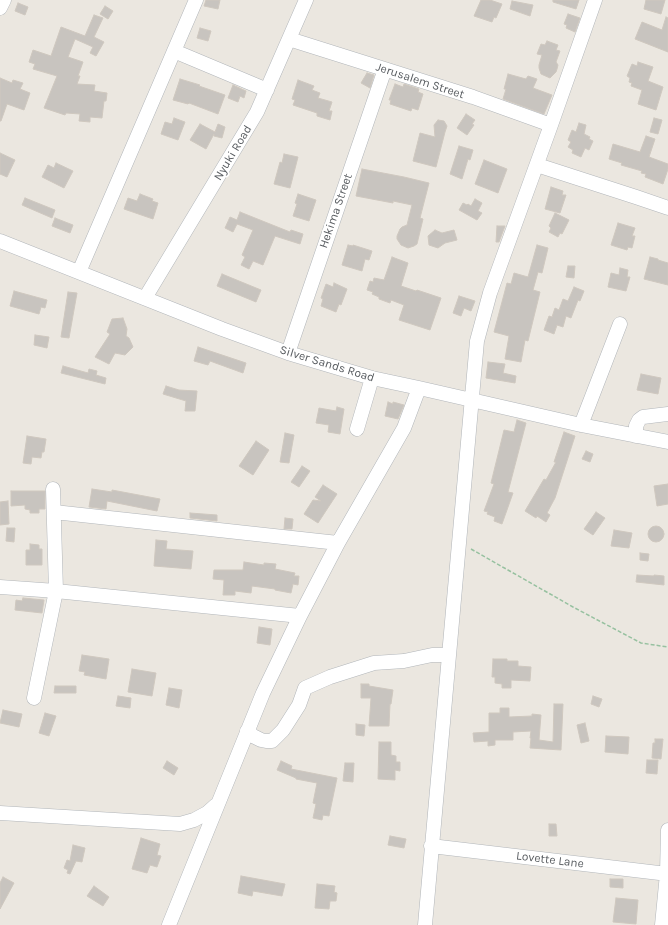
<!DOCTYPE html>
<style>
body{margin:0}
canvas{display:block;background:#ebe7e0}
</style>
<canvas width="668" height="925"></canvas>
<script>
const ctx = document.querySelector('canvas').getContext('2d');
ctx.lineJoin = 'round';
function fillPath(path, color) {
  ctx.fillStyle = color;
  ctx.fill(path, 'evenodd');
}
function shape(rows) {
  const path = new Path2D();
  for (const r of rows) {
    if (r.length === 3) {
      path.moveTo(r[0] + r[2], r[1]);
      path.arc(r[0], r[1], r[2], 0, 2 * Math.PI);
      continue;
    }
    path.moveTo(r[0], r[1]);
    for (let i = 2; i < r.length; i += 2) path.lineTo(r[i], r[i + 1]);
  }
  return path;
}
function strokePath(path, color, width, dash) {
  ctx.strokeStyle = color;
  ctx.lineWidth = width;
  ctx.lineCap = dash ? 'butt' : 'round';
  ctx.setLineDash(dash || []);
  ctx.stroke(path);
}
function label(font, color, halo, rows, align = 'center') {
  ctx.font = font + ' Karla,sans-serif';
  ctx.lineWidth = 3.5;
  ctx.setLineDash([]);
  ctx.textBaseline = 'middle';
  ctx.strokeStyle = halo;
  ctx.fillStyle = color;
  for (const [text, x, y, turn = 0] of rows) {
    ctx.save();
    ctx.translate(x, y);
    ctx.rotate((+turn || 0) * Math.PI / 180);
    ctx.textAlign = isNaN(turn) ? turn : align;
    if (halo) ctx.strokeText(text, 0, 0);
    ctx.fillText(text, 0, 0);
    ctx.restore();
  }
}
const building = shape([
 [206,0,220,0,218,9,204,6,206,0],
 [481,0,490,0,502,4,496,18,494,17,492,22,474,16,481,0],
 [553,0,579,0,576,9,553,2,553,0],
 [646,0,665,0,661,14,644,9,646,0],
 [512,1,533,5,530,16,510,9,512,1],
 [18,3,28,7,25,15,15,11,18,3],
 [105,6,113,11,108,19,100,14,105,6],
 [568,14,580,18,575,32,566,28,567,25,564,24,568,14],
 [94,15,103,18,94,37,104,42,96,56,90,53,93,47,75,39,68,57,83,62,78,76,80,76,77,84,95,85,94,91,107,93,106,101,104,101,102,118,90,117,90,122,79,121,80,114,66,113,65,115,44,108,57,76,33,69,35,64,29,62,33,50,51,56,61,27,85,36,94,15],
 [666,17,668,18,668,52,635,39,642,22,662,30,666,17],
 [200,28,211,31,208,41,197,38,200,28],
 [547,41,558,45,556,50,560,51,556,62,558,65,557,69,556,72,550,78,541,74,539,68,539,65,542,55,537,54,541,44,545,45,547,41],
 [638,62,653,67,648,81,663,87,656,110,638,104,642,90,631,86,632,83,629,82,630,78,627,76,632,64,637,66,638,62],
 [367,73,374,75,370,88,361,83,367,73],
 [508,74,526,79,528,76,537,79,533,88,552,95,544,114,503,99,506,89,504,89,508,74],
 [0,78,12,83,13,80,23,83,20,89,30,93,24,110,7,104,1,121,0,121,0,78],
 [180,79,200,85,199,86,225,95,218,114,189,103,188,104,173,100,180,79],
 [298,80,314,86,312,90,320,93,318,98,332,102,329,111,332,111,330,120,317,116,317,113,293,105,295,100,292,99,298,80],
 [395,84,403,87,404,84,419,89,418,92,423,94,418,110,412,108,411,111,390,104,391,100,389,100,395,84],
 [233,85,246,91,244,98,240,96,238,102,228,98,233,85],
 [466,114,475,120,472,124,474,125,467,135,457,128,466,114],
 [174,118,185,122,178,140,161,134,165,122,172,124,174,118],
 [654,118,662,120,658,134,650,132,654,118],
 [438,120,444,121,447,126,445,132,436,167,413,161,420,133,435,137,434,125,438,120],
 [579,123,586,125,584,134,590,137,589,139,593,141,589,150,585,148,581,157,572,153,573,150,568,147,571,142,568,140,572,130,576,132,579,123],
 [200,124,215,132,218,124,225,127,222,138,214,136,214,134,206,149,190,140,200,124],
 [646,136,655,139,649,157,668,164,668,169,663,184,645,177,646,174,641,173,642,171,621,165,622,163,609,159,613,144,640,152,646,136],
 [459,146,473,150,470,160,468,159,462,179,450,174,459,146],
 [0,153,15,160,7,177,0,174,0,153],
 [284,154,298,157,290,188,274,184,280,162,282,163,284,154],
 [484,160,507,169,498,193,475,184,484,160],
 [56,163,73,171,64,188,42,177,48,165,54,168,56,163],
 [362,169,404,177,429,183,420,218,423,219,417,244,414,246,408,248,401,245,397,239,397,236,400,229,402,227,407,225,412,205,393,201,393,203,356,196,362,169],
 [551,187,563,191,562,195,566,195,560,213,545,209,551,187],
 [140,194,153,199,152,201,158,203,153,219,124,209,128,198,137,201,140,194],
 [298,194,316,200,309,221,293,216,297,204,295,203,298,194],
 [25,198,55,210,52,218,22,205,25,198],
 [475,199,482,203,478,211,482,213,477,220,459,210,463,203,467,205,468,204,471,206,475,199],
 [240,212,290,232,291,230,303,234,300,244,275,236,263,265,253,261,249,269,241,265,245,257,242,255,253,230,237,224,233,232,225,228,230,217,237,220,240,212],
 [555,213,569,220,562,234,560,233,558,237,549,232,551,228,549,226,555,213],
 [55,218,73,225,70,233,52,226,55,218],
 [618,223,635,228,632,236,635,236,632,248,628,247,627,250,611,245,618,223],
 [497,226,505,226,499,242,496,242,497,226],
 [435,230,442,233,454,230,457,240,445,243,438,248,429,245,428,236,435,230],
 [348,245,353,246,353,245,372,251,369,260,365,259,362,271,342,265,348,245],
 [537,245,548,248,542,273,538,272,533,290,540,292,528,341,525,340,521,362,505,359,509,336,494,332,507,283,511,284,514,273,528,277,537,245],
 [392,257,408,263,401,286,416,291,417,290,441,298,430,330,399,320,404,305,391,300,390,303,379,299,379,297,372,294,373,292,367,290,370,281,373,282,374,278,384,280,392,257],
 [650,257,658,259,658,260,668,263,668,285,644,279,650,257],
 [568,266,575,266,574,278,566,277,568,266],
 [620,268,628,270,627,277,630,277,626,291,608,287,611,273,619,275,620,268],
 [222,274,261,290,256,302,217,286,222,274],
 [334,283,347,289,341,305,339,304,336,312,321,306,323,299,321,298,326,284,333,287,334,283],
 [574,287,584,291,580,301,578,300,571,318,566,316,563,327,557,325,554,334,544,330,549,316,552,317,555,308,559,310,563,299,568,301,574,287],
 [14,291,47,300,45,308,41,307,39,314,10,306,14,291],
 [68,292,77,293,69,338,61,337,68,292],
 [459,296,475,301,471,311,464,308,461,316,453,313,459,296],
 [123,318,127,329,126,336,129,338,133,347,125,355,115,353,109,364,95,357,110,334,107,332,112,319,123,318],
 [35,335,49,337,47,348,34,345,35,335],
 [198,347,246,363,243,373,210,361,208,365,194,361,198,347],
 [488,362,505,364,503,373,516,376,515,383,486,378,488,362],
 [63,366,88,373,89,369,97,371,96,375,106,378,105,384,61,373,63,366],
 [641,374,661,378,658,394,637,390,641,374],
 [166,386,179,390,197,391,195,411,185,411,186,401,163,394,166,386],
 [388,402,393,404,393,402,404,405,398,419,385,416,388,402],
 [337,407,344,409,340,434,328,432,329,425,316,423,319,408,336,411,337,407],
 [517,420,526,423,508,492,513,493,502,524,494,521,495,517,487,514,488,512,484,511,494,484,491,483,504,430,514,432,517,420],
 [564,432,575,436,555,498,547,513,550,515,546,522,537,516,536,518,525,511,544,479,546,480,556,462,554,462,564,432],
 [285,433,294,435,289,463,280,462,285,433],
 [27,436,46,439,44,452,42,452,41,458,32,457,31,464,23,463,27,436],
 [256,441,269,450,253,475,239,466,256,441],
 [586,451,593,454,590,462,582,459,586,451],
 [302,466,310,471,299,487,291,482,302,466],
 [668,484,668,504,657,506,654,486,668,484],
 [323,485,337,494,318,523,304,514,313,500,321,501,315,497,323,485],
 [92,489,112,492,112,490,160,499,157,511,107,501,106,509,89,507,92,489],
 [11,491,45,491,45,509,39,509,39,513,30,513,30,510,25,509,25,505,11,506,11,491],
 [8,501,9,524,0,525,0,502,8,501],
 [596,512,605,518,593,535,584,529,596,512],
 [190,513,217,515,217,521,190,518,190,513],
 [285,518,293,519,292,529,284,529,285,518],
 [656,534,8],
 [7,528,15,528,14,542,6,541,7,528],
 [614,530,632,533,629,548,611,546,614,530],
 [156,540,167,541,166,549,193,551,191,569,154,566,156,540],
 [30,544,39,545,39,549,42,549,42,565,26,565,26,550,30,550,30,544],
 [640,553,649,554,648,561,640,560,640,553],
 [244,562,264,565,264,563,276,564,275,569,295,573,294,576,299,576,298,585,293,584,291,593,275,590,275,589,252,586,251,593,235,591,235,595,223,595,224,580,213,579,214,570,243,570,244,562],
 [637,575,654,576,654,575,664,576,664,585,636,582,637,575],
 [23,598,44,600,42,613,15,610,16,600,22,601,23,598],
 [259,627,272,629,270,645,257,643,259,627],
 [82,655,109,659,106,679,84,675,85,672,79,671,82,655],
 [493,659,507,659,507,661,518,661,518,666,531,667,530,681,511,680,511,688,502,688,502,684,495,683,495,677,492,677,493,659],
 [132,669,156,673,152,696,128,692,132,669],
 [361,684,369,684,369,686,393,690,391,704,390,704,389,726,369,726,371,698,361,698,361,684],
 [55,686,76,686,76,693,54,693,55,686],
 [169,688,182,690,179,708,166,705,169,688],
 [118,696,131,698,130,708,116,706,118,696],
 [593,696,602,699,599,707,591,704,593,696],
 [554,704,563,704,561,750,530,748,531,738,530,738,531,731,513,732,513,740,495,740,495,745,488,746,488,741,474,742,473,733,489,732,489,713,500,713,500,708,509,708,509,717,532,716,532,714,541,715,539,740,553,742,554,704],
 [3,710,22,714,19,727,0,723,3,710],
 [45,713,56,716,49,736,39,733,45,713],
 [585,723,589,741,581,743,577,725,585,723],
 [356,724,365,725,364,736,356,735,356,724],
 [606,736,629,737,628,754,605,752,606,736],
 [655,739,663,739,661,759,652,758,653,743,655,743,655,739],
 [379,742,391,742,391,755,396,756,396,762,400,762,400,771,395,770,395,780,378,779,379,742],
 [647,760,658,760,657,774,646,773,647,760],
 [167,761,178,768,174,775,163,768,167,761],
 [281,761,292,766,291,769,337,778,329,816,323,815,322,820,313,818,316,804,313,803,317,783,296,779,296,778,277,770,281,761],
 [345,763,354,763,353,782,343,781,345,763],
 [549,824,556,824,557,836,549,836,549,824],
 [390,836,406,839,404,848,388,845,390,836],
 [141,838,160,844,157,855,161,856,157,867,150,865,147,873,132,869,141,838],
 [73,845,85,848,82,862,76,861,70,874,67,873,68,870,64,868,67,860,70,861,73,845],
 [241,876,285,884,282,896,253,891,252,896,238,893,241,876],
 [3,877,14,883,0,909,0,883,3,877],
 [610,879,623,879,623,888,610,887,610,879],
 [317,884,335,886,334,892,337,893,336,901,330,901,329,909,315,908,317,884],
 [94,886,109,897,103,906,87,896,94,886],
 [616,898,638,900,636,924,613,922,616,898]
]);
fillPath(building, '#c8c4bf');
strokePath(building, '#cfc8bf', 1);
const minor = shape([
 [0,8,4,0],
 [289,39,473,97,551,125],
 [174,51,267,90],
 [537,165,636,197,668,208],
 [0,241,222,329,288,353,372,378,419,388,581,425,668,442],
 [79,272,196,0],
 [145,298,257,112,306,0],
 [288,353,385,69],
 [581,425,620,324],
 [357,429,372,378],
 [636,436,636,426,639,420,643,417,668,414],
 [54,512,338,543],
 [0,587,56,591,300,616],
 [34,698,56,591,53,489],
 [247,731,253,736,261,740,266,741,272,741,283,730,299,705,305,688,330,677,374,663,404,661,432,655,449,655],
 [0,813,180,824,194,820,207,813,216,805],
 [431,846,668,874],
 [169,925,263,693,300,616,338,543,404,428,419,388],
 [425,925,477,341,490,293,551,125,595,0],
 [662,925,667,874,668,830]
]);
strokePath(minor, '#b2b6ba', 15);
strokePath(shape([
 [471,549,573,607,641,643,668,647]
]), '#97c1a0', 1.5, [4, 2]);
strokePath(minor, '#fff', 14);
label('12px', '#585c60', '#fff', [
 ["Jerusalem Street",420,81,18],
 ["Nyuki Road",233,153,-59],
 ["Hekima Street",336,211,-71],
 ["Silver Sands Road",327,364,17],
 ["Lovette Lane",550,860,7]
]);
</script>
